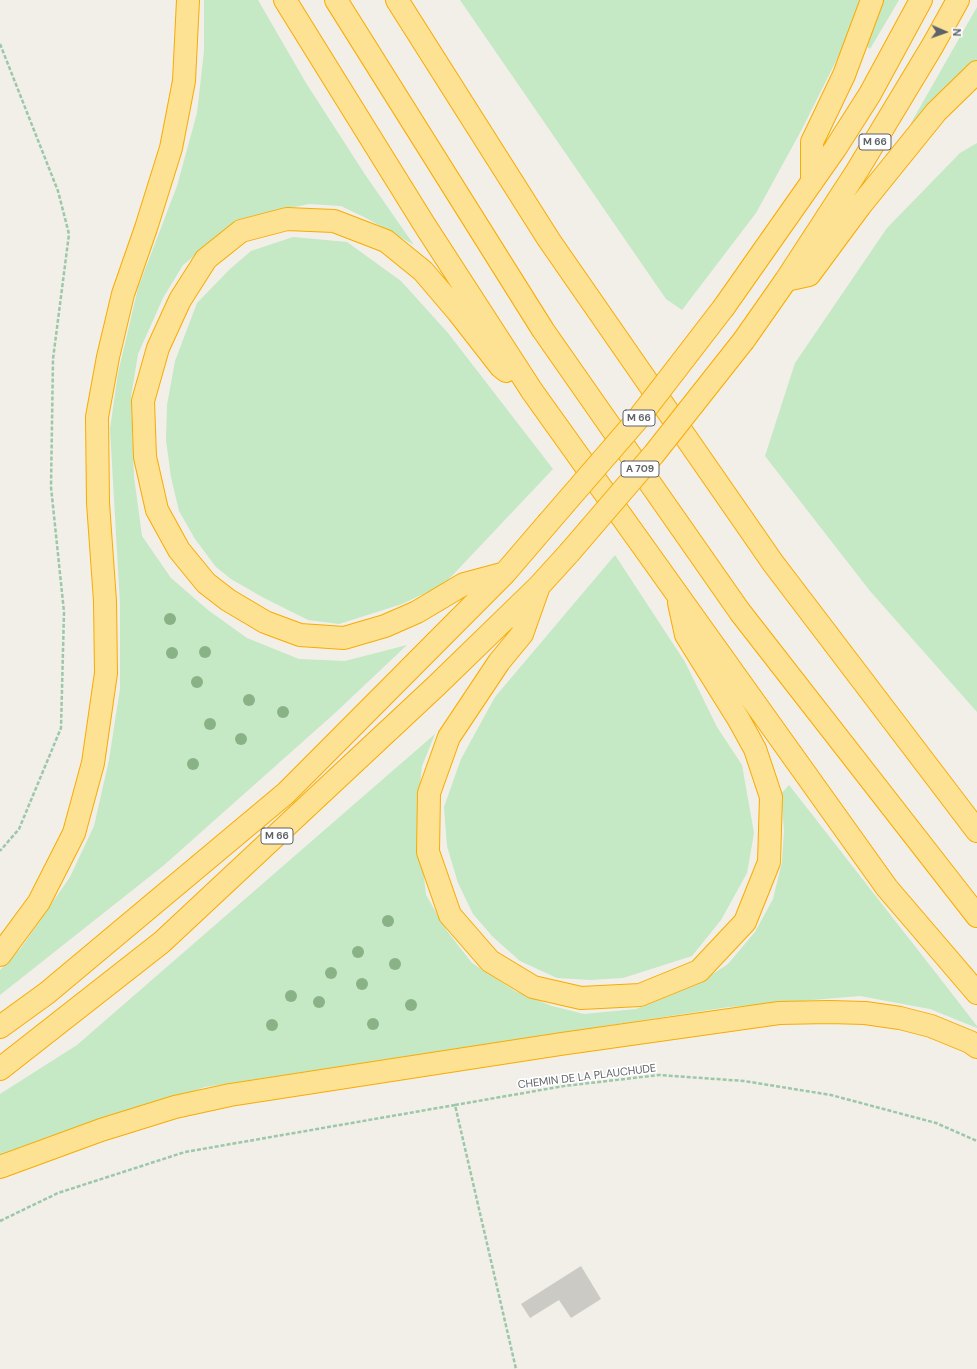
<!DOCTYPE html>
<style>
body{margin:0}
#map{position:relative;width:977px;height:1369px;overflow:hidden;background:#f1efe8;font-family:"DM Sans",sans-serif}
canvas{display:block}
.north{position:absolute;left:925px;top:12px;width:40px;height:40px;-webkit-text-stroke:3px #fff;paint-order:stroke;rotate:92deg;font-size:11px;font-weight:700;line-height:16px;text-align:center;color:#5f6368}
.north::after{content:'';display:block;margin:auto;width:14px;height:18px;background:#5f6368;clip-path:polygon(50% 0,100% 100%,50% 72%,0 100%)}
</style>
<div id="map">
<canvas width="977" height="1369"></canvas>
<div class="north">N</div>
</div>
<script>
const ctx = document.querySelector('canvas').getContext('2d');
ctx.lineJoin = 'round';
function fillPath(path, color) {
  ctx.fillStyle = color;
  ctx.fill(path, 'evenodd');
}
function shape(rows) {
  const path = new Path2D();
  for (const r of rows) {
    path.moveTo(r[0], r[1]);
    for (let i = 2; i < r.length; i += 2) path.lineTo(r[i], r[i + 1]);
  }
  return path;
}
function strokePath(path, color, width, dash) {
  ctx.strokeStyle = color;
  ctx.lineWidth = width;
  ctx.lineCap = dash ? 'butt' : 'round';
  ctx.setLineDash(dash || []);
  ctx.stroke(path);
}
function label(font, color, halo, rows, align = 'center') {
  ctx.font = font + ' "DM Sans",sans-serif';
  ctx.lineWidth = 3.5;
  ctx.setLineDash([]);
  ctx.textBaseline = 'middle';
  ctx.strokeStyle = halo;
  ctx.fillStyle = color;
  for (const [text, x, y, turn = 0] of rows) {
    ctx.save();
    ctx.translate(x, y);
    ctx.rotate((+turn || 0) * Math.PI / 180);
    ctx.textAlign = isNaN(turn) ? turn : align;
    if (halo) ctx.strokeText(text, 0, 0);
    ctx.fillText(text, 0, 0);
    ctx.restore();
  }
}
fillPath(shape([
 [204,0,258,0,306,83,366,176,414,245,366,218,341,206,309,204,270,212,234,230,208,245,183,265,163,298,138,354,131,397,134,477,142,536,171,578,208,610,247,638,299,659,345,661,407,645,335,713,163,866,0,995,0,970,21,948,70,877,94,826,109,760,120,689,120,604,110,429,118,373,138,288,177,186,197,113,204,51],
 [460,0,860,0,840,53,802,129,756,213,682,310,666,299],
 [883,0,899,0,870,49,866,46],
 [977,7,977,64,917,126,911,123],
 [977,143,977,712,870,591,765,456,795,363,887,228,960,153],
 [293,237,347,242,401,281,448,333,553,469,449,579,436,588,402,604,339,624,308,620,264,598,231,579,216,567,195,539,179,511,171,477,166,440,167,405,175,361,197,303,230,269,251,251],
 [615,555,685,662,717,727,742,765,754,833,747,873,721,920,692,956,623,978,590,980,557,978,520,961,493,937,473,914,458,883,447,846,444,807,461,759,495,697],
 [435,734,422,766,417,812,426,895,447,931,472,963,515,991,552,1006,584,1014,636,1009,696,985,728,964,755,932,773,899,782,862,784,830,781,794,789,785,939,977,977,1026,977,1028,930,1009,860,996,729,1007,205,1087,0,1158,0,1094,77,1045]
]), '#c5e8c5');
fillPath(shape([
 [581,1266,601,1299,571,1318,559,1300,530,1318,521,1304]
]), '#cccac5');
const highway = shape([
 [285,0,424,224,532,391,887,888,977,993],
 [336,0,543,330,740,612,977,916],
 [397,0,549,240,773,563,977,831],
 [812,182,812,142,844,75,872,0],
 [786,280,809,275,860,206,936,112,977,72],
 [724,307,835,149,870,94,921,0],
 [744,340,786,280,857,171,933,45,958,0],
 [505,573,464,584,417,612,385,626,344,638,300,635,265,622,228,600,206,583,179,550,157,510,145,457,143,401,158,348,180,300,206,259,241,231,287,219,334,221,386,241,423,271,458,312,501,367,506,371],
 [539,586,522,634,499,662,449,737,429,793,428,852,450,915,490,961,533,987,581,998,640,995,699,971,745,922,769,862,771,797,755,749,739,720,686,635,679,603],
 [0,955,39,902,74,833,93,763,106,673,105,601,98,503,97,417,108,357,123,294,146,228,171,148,184,81,188,0],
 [0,1027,47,993,286,793,505,573,547,524],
 [0,1069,162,942,436,686,539,586,569,553],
 [0,1167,101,1130,175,1107,230,1095,561,1044,779,1013,829,1012,865,1013,900,1018,931,1026,970,1042,977,1047]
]);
strokePath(highway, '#f9ab00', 24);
strokePath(shape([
 [0,44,58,191,69,234,53,359,51,487,64,612,61,728,19,829,0,851],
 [455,1105,564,1086,659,1075,744,1081,831,1095,936,1123,977,1141],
 [0,1221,58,1193,185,1152,455,1105,516,1369]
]), '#9cc7a9', 2.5, [4, 2]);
strokePath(highway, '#fde293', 22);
const highwayBridge = shape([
 [547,524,637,420,724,307],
 [569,553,654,454,744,340]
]);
strokePath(highwayBridge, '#f9ab00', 24, []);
strokePath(highwayBridge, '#fde293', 22);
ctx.fillStyle = '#89b387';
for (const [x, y] of [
 [170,619],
 [205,652],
 [172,653],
 [197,682],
 [249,700],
 [283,712],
 [210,724],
 [241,739],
 [193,764],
 [388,921],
 [358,952],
 [395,964],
 [331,973],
 [362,984],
 [291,996],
 [319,1002],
 [411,1005],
 [373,1024],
 [272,1025]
]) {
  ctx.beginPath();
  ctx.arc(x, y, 6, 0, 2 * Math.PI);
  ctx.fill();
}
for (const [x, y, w] of [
 [875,142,32],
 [639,418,32],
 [640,469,38],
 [277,836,32]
]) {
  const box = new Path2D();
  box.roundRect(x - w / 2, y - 8, w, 16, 3);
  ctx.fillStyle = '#fff';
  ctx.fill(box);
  strokePath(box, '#5f6368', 1);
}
label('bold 10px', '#5f6368', null, [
 ["M 66",875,142],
 ["M 66",639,418],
 ["A 709",640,469],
 ["M 66",277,836]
]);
label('11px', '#5f6368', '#fff', [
 ["CHEMIN DE LA PLAUCHUDE",587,1077,-7]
]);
</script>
